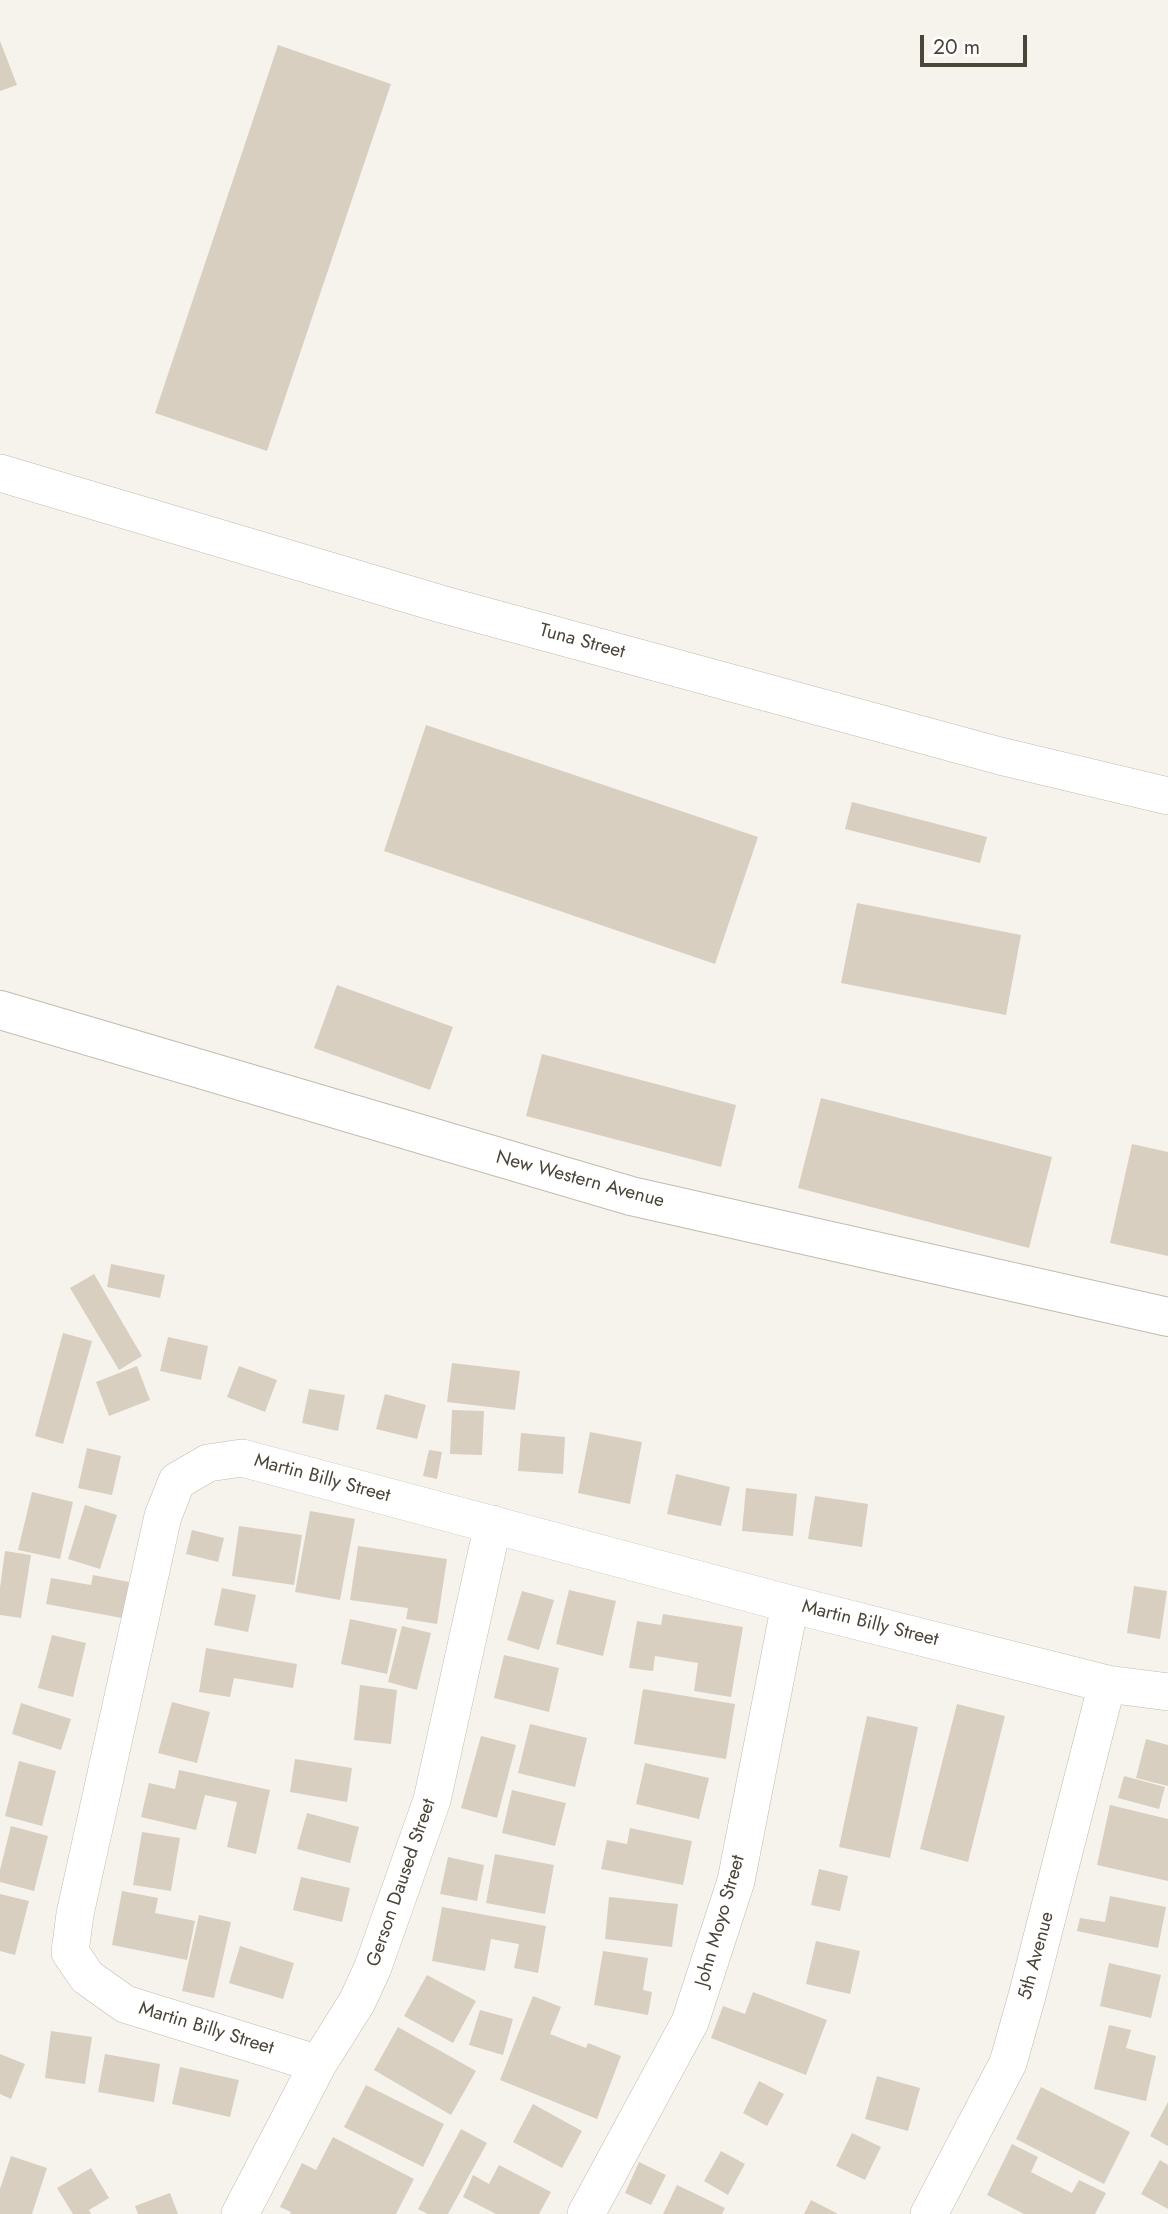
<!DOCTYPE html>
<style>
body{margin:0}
#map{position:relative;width:1168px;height:2214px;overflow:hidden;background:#f6f3ec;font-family:Jost,sans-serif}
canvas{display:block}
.scale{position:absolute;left:920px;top:35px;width:107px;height:32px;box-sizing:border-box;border:4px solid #4b4439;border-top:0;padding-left:9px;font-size:21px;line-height:24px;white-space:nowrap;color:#4b4439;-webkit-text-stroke:5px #fff;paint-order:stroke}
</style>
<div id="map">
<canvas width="1168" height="2214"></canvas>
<div class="scale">20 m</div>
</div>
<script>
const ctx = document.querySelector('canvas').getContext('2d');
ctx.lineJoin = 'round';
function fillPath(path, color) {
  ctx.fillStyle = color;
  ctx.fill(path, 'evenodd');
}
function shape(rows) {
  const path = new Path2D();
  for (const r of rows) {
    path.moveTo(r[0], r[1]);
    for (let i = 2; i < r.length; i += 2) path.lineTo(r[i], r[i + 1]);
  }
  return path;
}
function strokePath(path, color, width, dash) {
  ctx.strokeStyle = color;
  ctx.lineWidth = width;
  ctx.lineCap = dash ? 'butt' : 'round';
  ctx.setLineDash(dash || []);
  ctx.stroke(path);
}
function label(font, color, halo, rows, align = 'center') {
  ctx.font = font + ' Jost,sans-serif';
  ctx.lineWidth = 5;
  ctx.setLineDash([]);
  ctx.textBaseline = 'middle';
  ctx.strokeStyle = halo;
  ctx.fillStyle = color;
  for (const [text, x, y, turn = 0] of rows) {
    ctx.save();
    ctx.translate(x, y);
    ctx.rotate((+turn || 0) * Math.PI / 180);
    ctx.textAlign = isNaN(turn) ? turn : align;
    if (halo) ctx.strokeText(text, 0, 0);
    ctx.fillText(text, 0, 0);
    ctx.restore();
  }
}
fillPath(shape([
 [0,41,17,85,0,91],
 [278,45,391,84,267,451,155,413],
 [426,725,758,837,715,964,384,851],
 [852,802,987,837,980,863,845,829],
 [857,903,1021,935,1006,1015,841,983],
 [337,985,453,1027,430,1090,314,1048],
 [542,1054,736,1105,721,1167,526,1116],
 [821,1098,1052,1157,1029,1248,798,1188],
 [1132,1144,1168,1152,1168,1256,1110,1243],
 [111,1264,165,1275,160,1298,107,1287],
 [94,1274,142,1356,119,1370,70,1288],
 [63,1333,92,1341,63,1444,35,1436],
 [168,1337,208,1346,201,1380,160,1371],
 [452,1363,520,1371,515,1410,447,1402],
 [137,1366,150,1400,109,1416,96,1382],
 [239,1366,277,1380,265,1412,227,1397],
 [309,1389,345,1395,338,1431,302,1423],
 [385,1394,426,1405,417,1439,376,1429],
 [452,1410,484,1411,482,1455,450,1454],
 [590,1432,642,1442,630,1504,578,1493],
 [521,1433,565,1437,563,1474,518,1471],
 [87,1448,121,1456,112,1495,78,1488],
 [429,1450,442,1452,437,1479,423,1476],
 [676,1474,730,1487,721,1526,667,1514],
 [746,1488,797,1494,793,1536,742,1531],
 [32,1492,73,1502,60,1559,18,1550],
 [815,1496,868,1504,862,1547,808,1539],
 [85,1505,117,1515,100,1569,68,1559],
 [310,1511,355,1519,340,1600,295,1592],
 [239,1526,302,1535,294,1585,232,1576],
 [192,1530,224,1538,218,1562,186,1554],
 [358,1546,447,1559,437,1624,406,1619,408,1608,350,1600],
 [5,1551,31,1555,21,1618,0,1615,0,1588],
 [93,1575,129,1582,122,1618,46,1604,51,1578,91,1585],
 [1134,1586,1167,1591,1160,1639,1127,1633],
 [222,1588,256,1595,248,1632,214,1625],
 [569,1590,616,1601,603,1656,556,1644],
 [522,1591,554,1600,539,1650,507,1640],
 [663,1614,743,1627,731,1697,694,1691,698,1663,655,1656,653,1671,629,1668,637,1621,661,1625],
 [350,1619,397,1629,387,1674,341,1664],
 [402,1626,431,1633,417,1690,388,1682],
 [52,1635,86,1643,73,1697,38,1688],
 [206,1648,297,1664,293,1688,234,1678,230,1697,199,1692],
 [504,1655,559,1668,549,1712,494,1698],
 [360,1685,397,1690,391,1744,354,1740],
 [643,1689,735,1704,726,1759,634,1744],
 [172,1702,210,1712,197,1763,158,1753],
 [21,1703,71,1719,61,1750,12,1734],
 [957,1704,1005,1716,968,1862,920,1849],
 [867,1716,918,1727,890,1858,839,1847],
 [530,1724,587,1738,575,1787,518,1773],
 [481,1736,516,1745,497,1818,461,1808],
 [1146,1739,1168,1745,1168,1786,1136,1778],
 [295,1759,352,1768,347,1802,290,1792],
 [19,1761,56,1771,42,1826,5,1816],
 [645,1763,709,1778,699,1819,636,1804],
 [179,1770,270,1790,256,1854,227,1847,237,1802,205,1795,196,1830,141,1817,149,1783,175,1789],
 [1124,1776,1165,1787,1159,1809,1118,1798],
 [512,1790,566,1803,555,1846,502,1833],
 [1110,1805,1168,1819,1168,1881,1097,1865],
 [307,1813,359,1827,350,1863,297,1849],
 [11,1826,48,1836,34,1891,0,1882,0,1870],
 [630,1828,692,1841,683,1885,601,1869,607,1840,627,1844],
 [142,1832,180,1838,171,1891,133,1885],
 [495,1854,554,1865,545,1914,486,1903],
 [448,1857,484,1865,477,1901,440,1894],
 [819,1869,848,1876,840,1911,811,1905],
 [301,1877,350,1888,342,1922,293,1910],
 [122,1891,158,1898,155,1913,195,1921,187,1960,112,1945],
 [0,1894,29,1901,15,1955,0,1951],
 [1110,1896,1166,1907,1158,1948,1077,1931,1080,1918,1105,1922],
 [609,1897,678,1904,672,1947,605,1939],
 [442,1907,546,1926,538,1973,514,1968,519,1944,491,1939,485,1971,432,1961],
 [199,1915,231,1922,214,1998,182,1991],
 [816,1941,860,1951,850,1994,806,1984],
 [240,1946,294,1963,283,1999,229,1983],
 [603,1951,648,1958,643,1990,652,1992,648,2015,594,2005],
 [1109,1963,1161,1975,1151,2018,1100,2006],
 [427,1975,476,2001,453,2043,404,2016],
 [753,1992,827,2020,806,2075,711,2038,723,2006,745,2014],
 [533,1996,561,2007,550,2034,586,2048,588,2043,621,2056,597,2119,500,2080],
 [480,2010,513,2019,503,2055,469,2045],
 [1109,2025,1131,2030,1126,2048,1156,2056,1146,2101,1094,2089],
 [398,2027,476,2071,451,2115,374,2070],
 [51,2031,92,2037,85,2084,45,2078],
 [0,2054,25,2064,11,2099,0,2094],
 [105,2054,160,2064,154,2102,98,2092],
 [180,2067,239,2080,230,2117,172,2104],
 [877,2076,920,2088,908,2131,865,2119],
 [759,2081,784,2094,767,2126,743,2113],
 [366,2085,444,2124,423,2167,344,2127],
 [1041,2087,1130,2132,1104,2184,1016,2139],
 [1168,2102,1168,2146,1150,2136],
 [533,2104,582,2131,562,2168,513,2142],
 [461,2129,487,2143,448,2214,428,2214,418,2209],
 [852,2133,881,2147,865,2180,836,2166],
 [333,2137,414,2179,396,2214,290,2214,291,2212,280,2207,302,2163,316,2170],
 [1012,2144,1038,2157,1031,2172,1072,2193,1079,2180,1106,2193,1095,2214,1024,2214,987,2195],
 [721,2151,745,2164,728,2195,704,2181],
 [11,2156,47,2168,32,2214,0,2214,0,2189],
 [1160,2160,1168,2165,1168,2209,1141,2194],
 [639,2162,666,2175,651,2205,625,2193],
 [499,2165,551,2192,539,2214,496,2214,463,2197,473,2175,489,2184],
 [91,2168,109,2198,89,2210,91,2214,73,2214,57,2188],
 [677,2185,725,2208,722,2214,663,2214],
 [170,2193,178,2214,138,2214,135,2206],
 [811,2200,838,2214,804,2214]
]), '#d8cfc1');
const minor = shape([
 [0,473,441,604,1000,756,1168,796],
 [318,2064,125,2004,87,1977,70,1952,75,1914,163,1516,177,1481,208,1463,242,1458,790,1604,1107,1684,1168,1692],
 [240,2214,318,2064,357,2002,373,1967,432,1800,493,1524],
 [586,2214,690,2022,736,1881,790,1604],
 [929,2214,1008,2063,1027,1996,1107,1684]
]);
const tertiary = shape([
 [0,1010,631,1196,1168,1317]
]);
strokePath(minor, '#c2bbae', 38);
strokePath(tertiary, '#c2bbae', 40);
strokePath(minor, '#fff', 37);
strokePath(tertiary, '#fff', 38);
label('19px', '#4b4439', '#fff', [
 ["Tuna Street",582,642,15],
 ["New Western Avenue",580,1180,15],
 ["Martin Billy Street",322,1479,15],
 ["Martin Billy Street",870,1624,14],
 ["Gerson Daused Street",402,1883,-71],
 ["John Moyo Street",721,1921,-74],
 ["5th Avenue",1037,1956,-75],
 ["Martin Billy Street",206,2029,17]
]);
</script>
